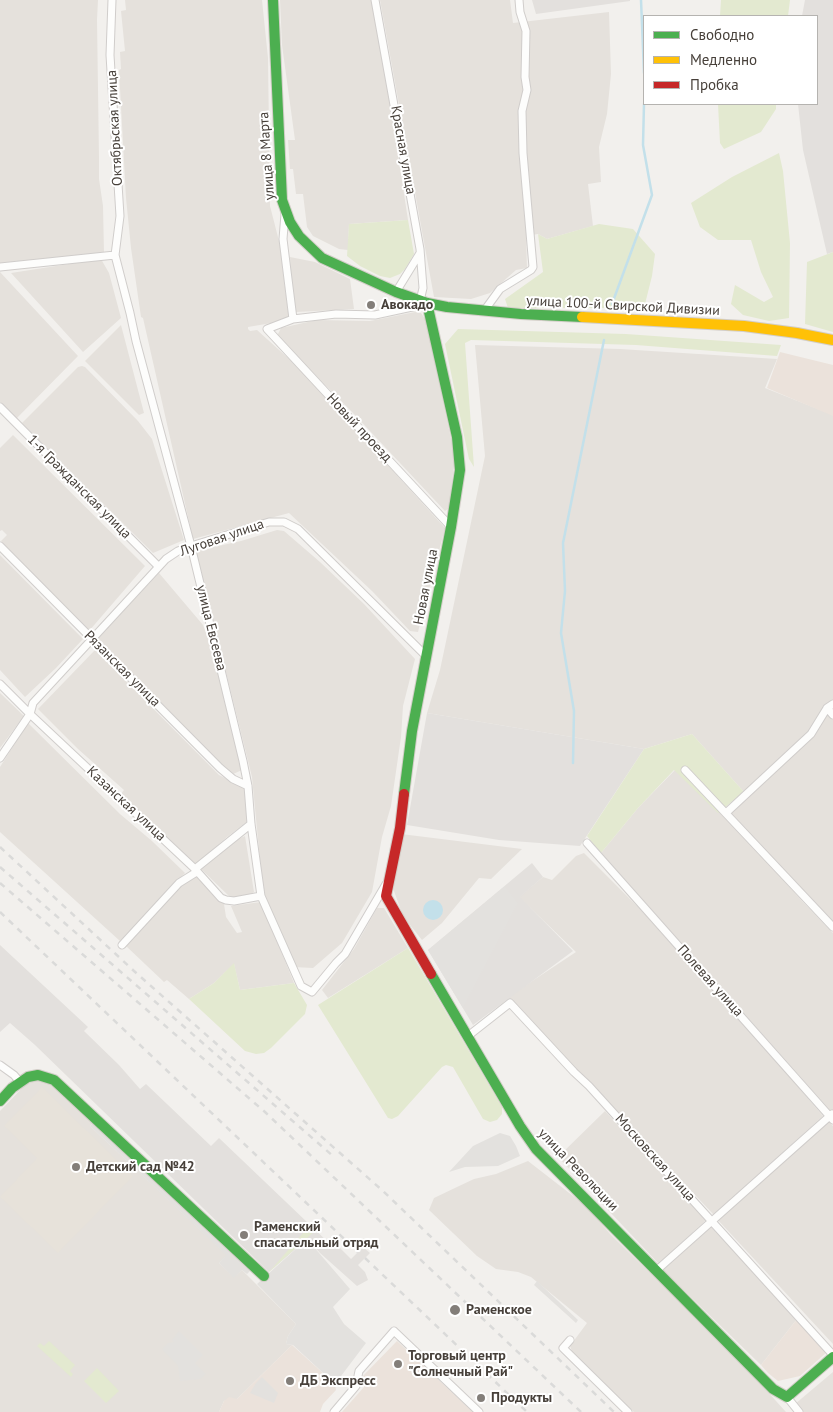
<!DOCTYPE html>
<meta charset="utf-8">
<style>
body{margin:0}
#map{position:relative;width:833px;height:1412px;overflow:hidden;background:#f2f0ed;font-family:"PT Sans",sans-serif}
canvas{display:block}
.legend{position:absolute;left:643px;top:15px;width:175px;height:90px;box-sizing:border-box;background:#fff;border:1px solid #b5b3b0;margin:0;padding:6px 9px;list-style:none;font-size:15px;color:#47403a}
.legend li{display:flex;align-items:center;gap:10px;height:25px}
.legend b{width:25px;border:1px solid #b5b3b0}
</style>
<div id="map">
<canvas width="833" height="1412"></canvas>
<ul class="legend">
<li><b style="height:6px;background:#4caf50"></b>Свободно</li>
<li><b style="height:6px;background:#ffc107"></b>Медленно</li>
<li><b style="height:6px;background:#c62828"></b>Пробка</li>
</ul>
</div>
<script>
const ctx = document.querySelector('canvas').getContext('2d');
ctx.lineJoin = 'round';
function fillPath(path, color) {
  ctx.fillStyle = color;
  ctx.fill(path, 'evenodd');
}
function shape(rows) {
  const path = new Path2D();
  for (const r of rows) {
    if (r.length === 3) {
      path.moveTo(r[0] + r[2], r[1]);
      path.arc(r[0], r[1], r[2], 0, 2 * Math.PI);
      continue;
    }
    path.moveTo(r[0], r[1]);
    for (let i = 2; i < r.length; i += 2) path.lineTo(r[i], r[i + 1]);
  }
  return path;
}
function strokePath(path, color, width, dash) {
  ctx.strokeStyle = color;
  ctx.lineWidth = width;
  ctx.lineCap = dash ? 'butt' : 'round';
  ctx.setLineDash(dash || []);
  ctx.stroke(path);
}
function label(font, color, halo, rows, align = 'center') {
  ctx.font = font + ' "PT Sans",sans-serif';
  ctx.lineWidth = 4;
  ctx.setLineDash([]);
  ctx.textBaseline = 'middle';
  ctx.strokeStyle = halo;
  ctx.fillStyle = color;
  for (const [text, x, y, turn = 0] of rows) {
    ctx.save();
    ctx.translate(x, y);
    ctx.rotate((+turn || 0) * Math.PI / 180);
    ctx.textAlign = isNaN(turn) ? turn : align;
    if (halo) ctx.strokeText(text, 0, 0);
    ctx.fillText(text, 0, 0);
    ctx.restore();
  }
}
fillPath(shape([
 [0,0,98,0,97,20,99,158,99,179,103,206,104,253,0,264],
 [125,0,262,0,268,58,270,206,280,245,289,320,248,327,248,329,250,331,257,330,299,368,445,528,418,632,410,631,372,591,289,513,193,539,143,318,141,317,131,248,126,198,119,70,121,69,120,52,125,51,121,11,126,10],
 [280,0,371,0,385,70,408,220,349,224,348,250,339,249,313,236,307,227,303,194,296,194,293,169,290,169,288,140,295,140,282,45],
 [380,0,510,0,513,23,609,12,611,74,607,114,599,147,601,182,588,184,593,226,547,239,538,234,526,236,527,268,516,270,490,293,471,299,434,297],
 [290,257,315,262,350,279,354,309,296,312,293,307],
 [101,259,109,273,121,318,83,352,11,273],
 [0,272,78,356,16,419,0,402],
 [415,312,421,313,425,319,455,457,449,508,445,511,354,414,277,336,281,328,317,320,370,321],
 [121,325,144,413,139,415,85,361],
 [475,345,620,349,777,359,765,388,833,415,833,700,822,709,810,732,744,792,692,734,644,749,427,713,440,670,485,456],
 [82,366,85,367,138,421,152,439,184,540,153,553,22,423,78,367],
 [13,435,145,566,89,631,1,541,7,535,2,530,0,531,0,448],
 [277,530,284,531,320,562,364,604,415,659,403,706,401,737,391,806,382,837,372,892,342,943,313,968,293,967,266,899,262,881,252,777,196,551,241,541],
 [0,555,83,639,56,668,25,697,0,670],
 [159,573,203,625,214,654,242,770,231,775,98,638],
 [95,650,219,775,245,788,247,822,227,837,196,865,120,795,124,790,78,749,38,709],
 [0,693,24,716,0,748],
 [828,714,833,720,833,923,730,812,812,737],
 [28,723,120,814,152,841,185,873,120,941,0,832,0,767],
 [675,770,749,841,802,901,833,933,833,1110,831,1111,601,853,638,808],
 [401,834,522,849,491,879,479,878,442,923,422,940,403,916,394,891,393,880],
 [245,836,254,892,250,895,231,898,200,868,234,841],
 [584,853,640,909,769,1053,823,1116,714,1215,508,997,576,952,519,897,543,877,552,880,576,856],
 [197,875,211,893,224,904,226,917,237,933,242,932,231,906,261,902,294,983,240,990,234,964,214,983,189,999,167,980,164,982,126,946,182,885],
 [377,908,384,908,408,948,328,998,322,990,354,949],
 [36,1080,52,1084,93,1123,90,1126,227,1255,219,1263,234,1277,242,1270,296,1324,288,1336,286,1344,292,1345,237,1399,224,1401,219,1412,0,1412,0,1111,24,1086],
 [605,1111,706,1220,659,1264,558,1157],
 [828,1121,833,1126,833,1344,717,1219],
 [528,1161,586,1206,611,1235,737,1358,786,1412,634,1412,573,1354,570,1346,587,1323,531,1277,518,1272,496,1269,477,1256,429,1210,434,1198,457,1187,474,1179,496,1174],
 [711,1227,797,1319,761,1365,663,1270],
 [833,1372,833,1412,802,1412,795,1404]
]), '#e5e1dc');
fillPath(shape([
 [780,352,833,365,833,416,767,388],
 [797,1319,827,1352,800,1376,778,1381,768,1373,761,1365],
 [397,1341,443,1384,473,1412,342,1412,364,1387,360,1379],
 [292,1345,335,1384,336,1390,323,1404,320,1412,219,1412,224,1401,229,1397,237,1399]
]), '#ebe2db');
fillPath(shape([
 [532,0,630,0,630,1,536,14],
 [805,0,833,0,833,252,827,254,803,150,798,104,817,104,817,16,802,16],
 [427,713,644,749,580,846,499,840,407,825],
 [532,863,543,877,520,897,573,951,473,1025,428,950],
 [0,945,88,1027,84,1031,119,1065,140,1089,146,1084,211,1146,219,1138,330,1244,333,1241,351,1259,363,1247,370,1253,358,1265,365,1272,368,1280,357,1286,320,1253,307,1239,269,1272,35,1045,10,1023,0,1032]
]), '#e3e0dd');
fillPath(shape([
 [42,1087,133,1176,58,1253,0,1197,37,1158,4,1126]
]), '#e7e2da');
fillPath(shape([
 [721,0,790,0,788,16,720,16],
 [718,104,776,104,776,109,761,132,724,149,720,143],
 [779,153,783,171,790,243,789,318,769,321,743,315,731,304,735,285,764,302,773,297,761,272,751,240,718,240,700,227,691,203,732,177],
 [408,220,414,254,405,269,400,274,390,278,380,276,360,266,347,256,349,224],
 [599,224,633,229,655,254,652,276,644,308,508,308,505,299,543,272,538,234,547,239],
 [833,252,833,332,805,324,807,262],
 [458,329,626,334,781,345,777,356,636,345,471,340,465,343,474,467,469,459,445,344],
 [692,734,744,792,718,813,674,770,638,808,601,853,587,836,644,749],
 [408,948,502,1107,502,1114,497,1120,490,1122,483,1119,453,1067,446,1065,442,1067,398,1116,392,1119,388,1118,318,1005],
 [234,963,240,990,294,983,307,1005,305,1014,271,1048,264,1053,256,1054,245,1051,189,999,214,983],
 [310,1225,316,1230,269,1272],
 [49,1341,75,1365,70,1371,73,1374,71,1377,37,1346,40,1343,44,1346],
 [97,1368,119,1391,106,1403,84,1381]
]), '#e3e9d0');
fillPath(shape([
 [505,886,518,903,463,1008,428,950],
 [93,1123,250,1271,247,1274,242,1270,234,1278,219,1263,226,1255,90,1126],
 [500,1133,510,1136,516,1146,520,1156,498,1166,465,1167,449,1172,473,1146],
 [307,1239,350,1289,333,1307,344,1324,366,1343,335,1384,293,1345,286,1344,288,1336,296,1324,257,1284],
 [537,1281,578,1320,576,1323,534,1285],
 [179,1331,203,1355,195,1363,206,1374,200,1379,180,1381,178,1366,162,1349,168,1343,174,1342,172,1340],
 [262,1377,278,1393,274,1403,250,1393,256,1383]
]), '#e3e1de');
fillPath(shape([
 [433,910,10]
]), '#c3e0ea');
strokePath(shape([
 [641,0,644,73],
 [612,304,652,195,643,145,644,104],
 [573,763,574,711,561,633,565,591,563,543,604,340]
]), '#c3e0ea', 2.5);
const street = shape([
 [112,0,110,55,120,216,115,255,130,313,136,341,191,546,243,761,248,786,251,824,261,896,301,986,312,992,336,963,345,954,386,884],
 [375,0,420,249,423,288,420,301],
 [285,214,283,239,293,319],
 [0,267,115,255],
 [396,292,420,253],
 [426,304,375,315,336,314,293,319,267,329,451,527],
 [484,311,500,289,531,270,533,267,523,153,522,111,527,90,525,77,526,31,520,12,519,0],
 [0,407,158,566],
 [0,546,220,768,233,779,248,786],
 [0,684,30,714,195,869,221,898,226,900,234,901,261,896],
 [827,708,833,715],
 [0,758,30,714,33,703,166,559,178,551,191,546,269,522,284,522,298,529,426,656],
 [685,770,833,927],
 [726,813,811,734,827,708,833,704],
 [587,843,833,1120],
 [122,945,179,883,195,873,195,869,251,824],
 [468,1036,510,1003,574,1072,589,1086,833,1355],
 [0,1065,14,1075,20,1082],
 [657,1270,832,1114],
 [570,1340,563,1348,628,1412],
 [787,1397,799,1412],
 [334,1412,356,1386,359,1371,394,1331,479,1412]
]);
const fast = shape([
 [273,0,282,200,290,222,299,236,322,258,396,292,427,303,447,307,521,314,582,317],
 [404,794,412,731,451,527,460,470,457,437,427,303],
 [431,974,520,1126,536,1149,773,1389,787,1397,833,1357],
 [0,1101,12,1088,28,1077,38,1075,54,1080,264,1276]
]);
const slow = shape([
 [582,317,744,326,797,333,833,340]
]);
const jam = shape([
 [404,794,400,828,386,896,431,974]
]);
strokePath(street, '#d0cdcb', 9);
strokePath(fast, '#d3cec8', 12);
strokePath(slow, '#d3cec8', 12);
strokePath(jam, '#d3cec8', 12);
strokePath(street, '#fdfdfc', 7);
strokePath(fast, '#4caf50', 10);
strokePath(slow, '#ffc107', 10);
strokePath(jam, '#c62828', 10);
strokePath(shape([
 [0,847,134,971,383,1191,614,1412],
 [0,867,333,1156],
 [0,883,265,1112,581,1412],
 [0,912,358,1252],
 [365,1258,527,1412]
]), '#dadad9', 2.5, [6, 6]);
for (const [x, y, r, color] of [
 [371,305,5,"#837e79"],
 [76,1167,5,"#837e79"],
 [244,1235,5,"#837e79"],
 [455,1310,6,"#837e79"],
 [398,1364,5,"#837e79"],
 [290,1381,5,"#837e79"],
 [481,1398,5,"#837e79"]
]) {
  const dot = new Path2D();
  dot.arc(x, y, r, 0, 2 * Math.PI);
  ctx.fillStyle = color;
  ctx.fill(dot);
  strokePath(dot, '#fff', 2);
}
label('14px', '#47403a', '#fff', [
 ["Октябрьская улица",115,128,-93],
 ["Красная улица",403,150,80],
 ["улица 8 Марта",267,156,-94],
 ["улица 100-й Свирской Дивизии",623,306,3],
 ["Новый проезд",359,428,47],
 ["1-я Гражданская улица",79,487,45],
 ["Луговая улица",222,538,-19],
 ["Новая улица",426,587,-79],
 ["улица Евсеева",211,628,76],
 ["Рязанская улица",122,669,45],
 ["Казанская улица",126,804,43],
 ["Полевая улица",710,981,48],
 ["Московская улица",655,1158,48],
 ["улица Революции",578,1170,46]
]);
label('bold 14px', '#47403a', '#fff', [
 ["Авокадо",381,305],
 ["Детский сад №42",86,1167],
 ["Раменский",254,1227],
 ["спасательный отряд",254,1243],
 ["Раменское",466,1310],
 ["Торговый центр",408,1356],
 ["\"Солнечный Рай\"",408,1372],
 ["ДБ Экспресс",300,1381],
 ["Продукты",491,1398]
], 'left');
</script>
